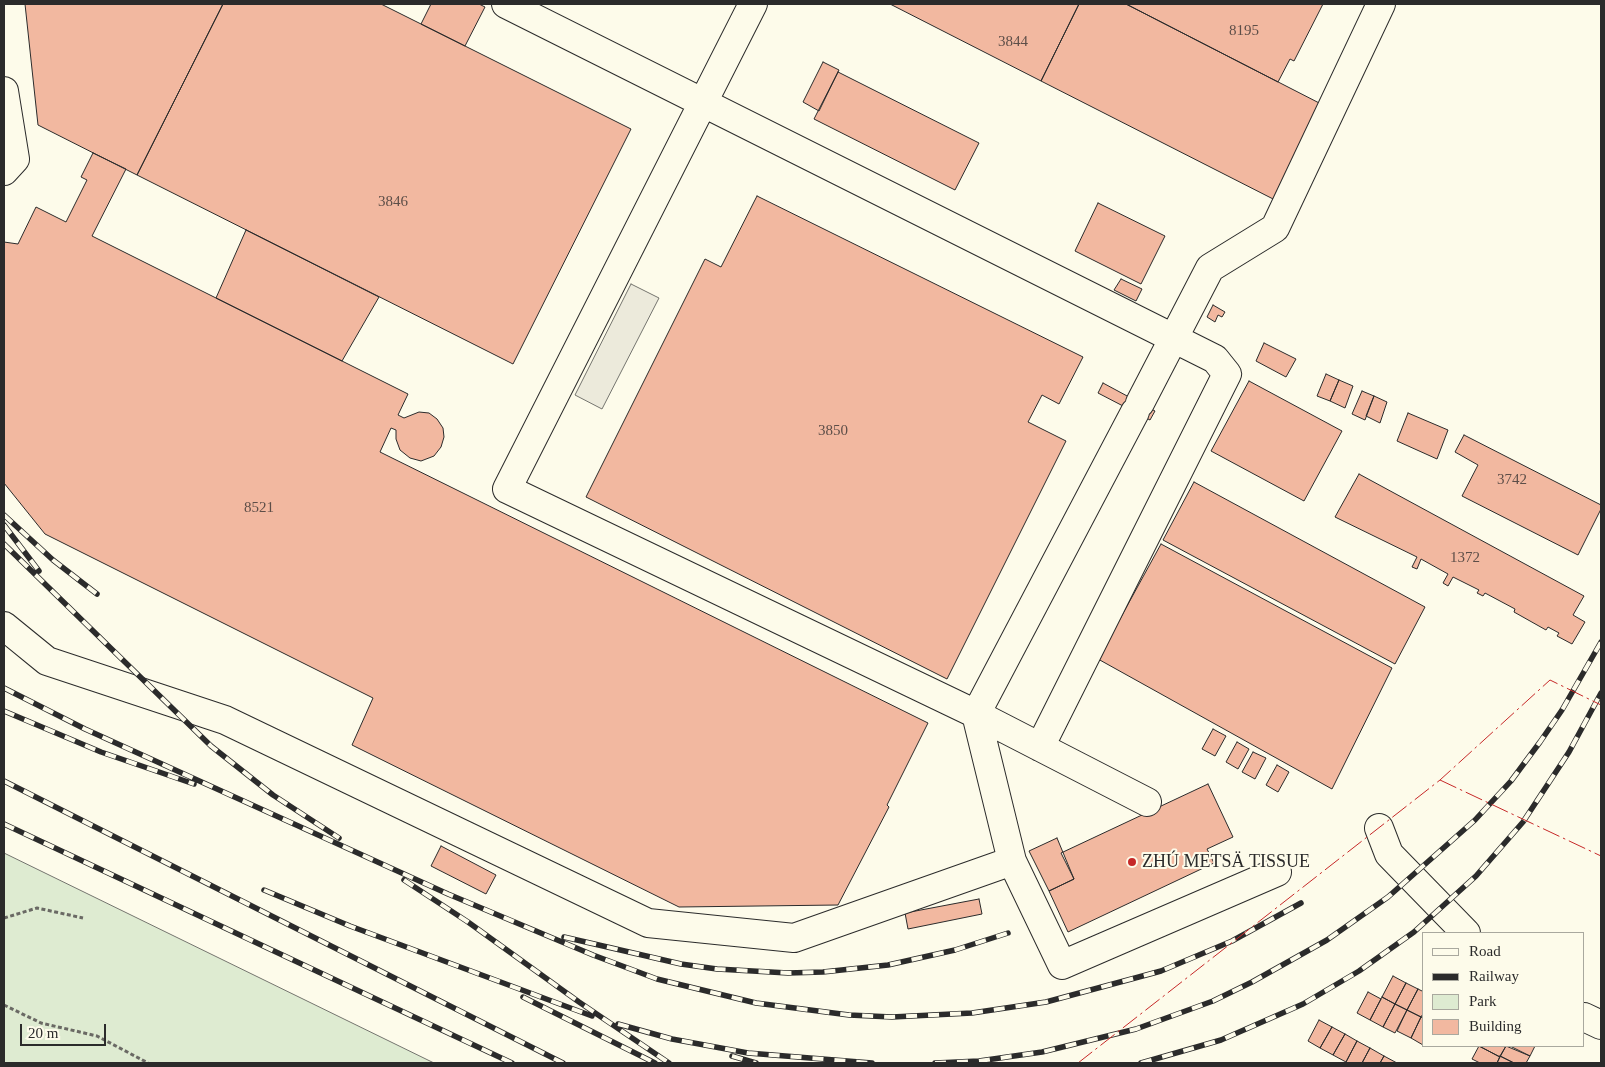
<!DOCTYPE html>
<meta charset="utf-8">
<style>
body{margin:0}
#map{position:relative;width:1605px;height:1067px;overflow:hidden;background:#fdfbea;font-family:Georgia,serif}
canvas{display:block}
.frame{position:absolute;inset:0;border:5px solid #2b2b2b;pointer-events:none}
.legend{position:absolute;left:1422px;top:932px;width:162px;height:115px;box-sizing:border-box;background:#fdfbea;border:1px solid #a9a89e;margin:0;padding:6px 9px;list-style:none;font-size:15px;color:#2b2b2b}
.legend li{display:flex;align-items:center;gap:10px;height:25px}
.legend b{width:25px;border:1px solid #a9a89e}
.scale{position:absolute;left:20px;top:1024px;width:86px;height:22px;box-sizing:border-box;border:2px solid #2b2b2b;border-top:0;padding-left:6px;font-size:15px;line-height:18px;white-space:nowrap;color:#2b2b2b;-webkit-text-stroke:4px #fdfbea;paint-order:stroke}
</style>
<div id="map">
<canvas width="1605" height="1067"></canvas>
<div class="frame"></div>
<ul class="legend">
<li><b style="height:6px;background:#fdfbea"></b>Road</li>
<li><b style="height:6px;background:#2b2b2b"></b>Railway</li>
<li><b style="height:14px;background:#deebd1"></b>Park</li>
<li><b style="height:14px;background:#f2b8a0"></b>Building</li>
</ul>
<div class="scale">20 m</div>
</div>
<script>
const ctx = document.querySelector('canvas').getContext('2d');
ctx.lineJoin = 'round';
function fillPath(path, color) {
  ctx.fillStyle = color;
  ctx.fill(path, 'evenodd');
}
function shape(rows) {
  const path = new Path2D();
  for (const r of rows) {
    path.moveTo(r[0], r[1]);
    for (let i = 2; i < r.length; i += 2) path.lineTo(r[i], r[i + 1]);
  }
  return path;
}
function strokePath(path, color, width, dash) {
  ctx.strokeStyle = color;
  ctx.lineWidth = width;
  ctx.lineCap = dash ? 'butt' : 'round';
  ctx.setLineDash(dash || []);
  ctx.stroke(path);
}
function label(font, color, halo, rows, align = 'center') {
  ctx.font = font + ' Georgia,serif';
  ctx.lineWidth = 4;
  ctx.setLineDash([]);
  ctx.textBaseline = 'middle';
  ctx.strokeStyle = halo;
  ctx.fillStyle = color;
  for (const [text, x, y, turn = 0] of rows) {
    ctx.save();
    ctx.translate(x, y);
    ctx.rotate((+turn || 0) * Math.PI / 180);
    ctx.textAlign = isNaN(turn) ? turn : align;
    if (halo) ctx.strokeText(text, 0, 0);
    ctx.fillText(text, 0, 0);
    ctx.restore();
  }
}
const green = shape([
 [4,853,434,1063,4,1063,4,853]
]);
fillPath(green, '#deebd1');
strokePath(green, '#74746e', 1);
const parking = shape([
 [631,284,659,298,602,409,575,395,631,284]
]);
fillPath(parking, '#eceadb');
strokePath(parking, '#74746e', 1);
const building = shape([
 [25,4,223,4,137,175,38,125,25,4],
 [223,4,381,4,631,129,513,364,137,175,223,4],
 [431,4,479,4,485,7,465,46,421,24,431,4],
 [890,4,1079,4,1041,81,890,4],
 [1079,4,1126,4,1327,107,1279,202,1041,81,1079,4],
 [1126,4,1323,4,1294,61,1290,59,1278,82,1126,4],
 [823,62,839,70,819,111,803,102,823,62],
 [838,72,979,143,955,190,814,119,838,72],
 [93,153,126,169,92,236,408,394,398,415,404,418,419,412,429,413,437,419,443,428,444,437,441,447,434,456,421,461,410,458,400,450,396,439,396,430,391,428,380,452,928,723,887,805,889,807,838,905,679,907,352,745,373,698,45,534,4,483,4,242,18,244,36,207,66,222,87,180,81,177,93,153],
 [757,196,1083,357,1059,404,1042,395,1028,422,1066,441,947,679,586,497,705,259,721,267,757,196],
 [1098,203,1165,236,1141,284,1075,251,1098,203],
 [246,230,379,297,342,361,216,298,246,230],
 [1121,279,1142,289,1136,301,1114,290,1121,279],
 [1213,305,1225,312,1222,317,1218,315,1215,322,1207,317,1213,305],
 [1264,343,1296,359,1286,377,1256,361,1264,343],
 [1326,374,1339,380,1330,401,1317,396,1326,374],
 [1339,380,1353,386,1345,408,1330,401,1339,380],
 [1249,381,1342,431,1304,501,1211,451,1249,381],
 [1103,383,1155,411,1150,420,1098,393,1103,383],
 [1362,391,1374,396,1365,420,1352,414,1362,391],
 [1374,396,1387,402,1380,423,1366,416,1374,396],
 [1408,413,1448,430,1437,459,1397,441,1408,413],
 [1464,435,1601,505,1601,509,1578,555,1462,496,1478,465,1455,452,1464,435],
 [1359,474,1584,596,1573,615,1585,622,1572,644,1557,636,1559,633,1548,627,1546,630,1514,612,1515,609,1485,593,1483,596,1477,593,1479,590,1453,577,1448,586,1443,583,1448,574,1421,559,1417,569,1412,567,1417,557,1335,517,1359,474],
 [1194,482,1425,607,1395,664,1163,540,1194,482],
 [1161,544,1392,668,1332,789,1098,659,1161,544],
 [1213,729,1226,736,1215,756,1202,749,1213,729],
 [1237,742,1249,749,1238,769,1226,762,1237,742],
 [1253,752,1266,758,1255,779,1242,772,1253,752],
 [1277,765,1289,772,1278,792,1266,785,1277,765],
 [1208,784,1233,837,1207,849,1214,863,1068,932,1049,891,1074,879,1061,853,1208,784],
 [1057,838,1074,879,1049,891,1029,851,1057,838],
 [441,846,496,875,486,894,431,866,441,846],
 [979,899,982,914,908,929,905,913,979,899],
 [1393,976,1406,983,1395,1004,1382,997,1393,976],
 [1406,983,1418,989,1407,1010,1395,1004,1406,983],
 [1418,989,1424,992,1424,1012,1421,1017,1407,1010,1418,989],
 [1368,992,1381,999,1370,1020,1357,1013,1368,992],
 [1382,997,1395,1004,1383,1027,1370,1020,1382,997],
 [1395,1004,1407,1010,1395,1033,1383,1027,1395,1004],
 [1407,1010,1421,1017,1411,1038,1397,1031,1407,1010],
 [1421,1017,1424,1019,1423,1045,1411,1038,1421,1017],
 [1319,1020,1332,1027,1320,1048,1308,1041,1319,1020],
 [1332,1027,1345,1034,1333,1055,1320,1048,1332,1027],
 [1345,1034,1357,1041,1346,1062,1333,1055,1345,1034],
 [1357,1041,1370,1048,1362,1063,1349,1063,1346,1062,1357,1041],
 [1479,1046,1500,1057,1497,1063,1480,1063,1472,1059,1479,1046],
 [1479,1046,1506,1046,1500,1057,1479,1046],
 [1506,1046,1530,1056,1526,1063,1514,1063,1500,1056,1506,1046],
 [1510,1046,1535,1046,1530,1056,1510,1046],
 [1370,1048,1384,1056,1380,1063,1362,1063,1370,1048],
 [1384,1056,1397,1063,1380,1063,1384,1056],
 [1500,1056,1514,1063,1497,1063,1500,1056]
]);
fillPath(building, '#f2b8a0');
strokePath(building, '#2b2b2b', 1);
const minor = shape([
 [506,4,1215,359,1227,374,1040,747],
 [753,4,507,489,976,714,1135,412],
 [4,91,15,159,4,171],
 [1140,403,1210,268,1275,228,1381,4],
 [4,626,47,661,225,720,648,923,794,938,1012,861],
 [1147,802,976,714,1012,861,1062,965,1277,872],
 [1379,828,1389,854,1466,933],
 [1584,1017,1601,1025]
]);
strokePath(minor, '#2b2b2b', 30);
strokePath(shape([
 [4,918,37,908,83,918],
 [4,1005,41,1023,97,1036,148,1063]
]), '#6a6964', 3, [4, 2.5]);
strokePath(minor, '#fdfbea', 28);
const rail = shape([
 [4,515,53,560,97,594],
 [4,525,39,571],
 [4,544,211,746,273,795,339,838],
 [4,688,85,729,448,894,593,955,657,979,756,1003,849,1015,892,1017,972,1013,1046,1002,1161,971,1232,941,1301,903],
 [4,711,101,752,194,784],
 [4,781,563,1063],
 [4,824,512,1063],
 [404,880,468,922,579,1002,669,1063],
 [264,890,350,926,592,1016],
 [564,937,681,964,717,969,788,973,823,972,888,965,955,950,1008,933],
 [523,997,655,1063],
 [618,1024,672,1039,748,1053,872,1063],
 [732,1056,756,1063],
 [935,1063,979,1061,1042,1052,1136,1029,1213,1001,1252,982,1327,940,1388,897,1475,820,1511,781,1540,742,1562,710,1601,642],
 [1141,1063,1221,1040,1303,1004,1359,971,1414,932,1476,876,1523,822,1569,752,1601,693]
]);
strokePath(rail, '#2b2b2b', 5.5);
strokePath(rail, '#fdfbea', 4, [11]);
strokePath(shape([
 [1440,780,1601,856],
 [1078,1063,1440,780,1550,680,1601,705]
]), '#c62828', 1, [18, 4, 2.5, 4]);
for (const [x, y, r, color] of [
 [1132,862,5,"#c62828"]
]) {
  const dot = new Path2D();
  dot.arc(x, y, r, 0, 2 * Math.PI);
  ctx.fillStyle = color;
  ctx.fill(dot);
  strokePath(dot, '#fdfbea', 2);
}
label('15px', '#5d4e48', null, [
 ["8195",1244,31],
 ["3844",1013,42],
 ["3846",393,202],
 ["3850",833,431],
 ["3742",1512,480],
 ["8521",259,508],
 ["1372",1465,558]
]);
label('18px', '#2b2b2b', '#fdfbea', [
 ["ZHÚ METSÄ TISSUE",1142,862]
], 'left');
</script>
